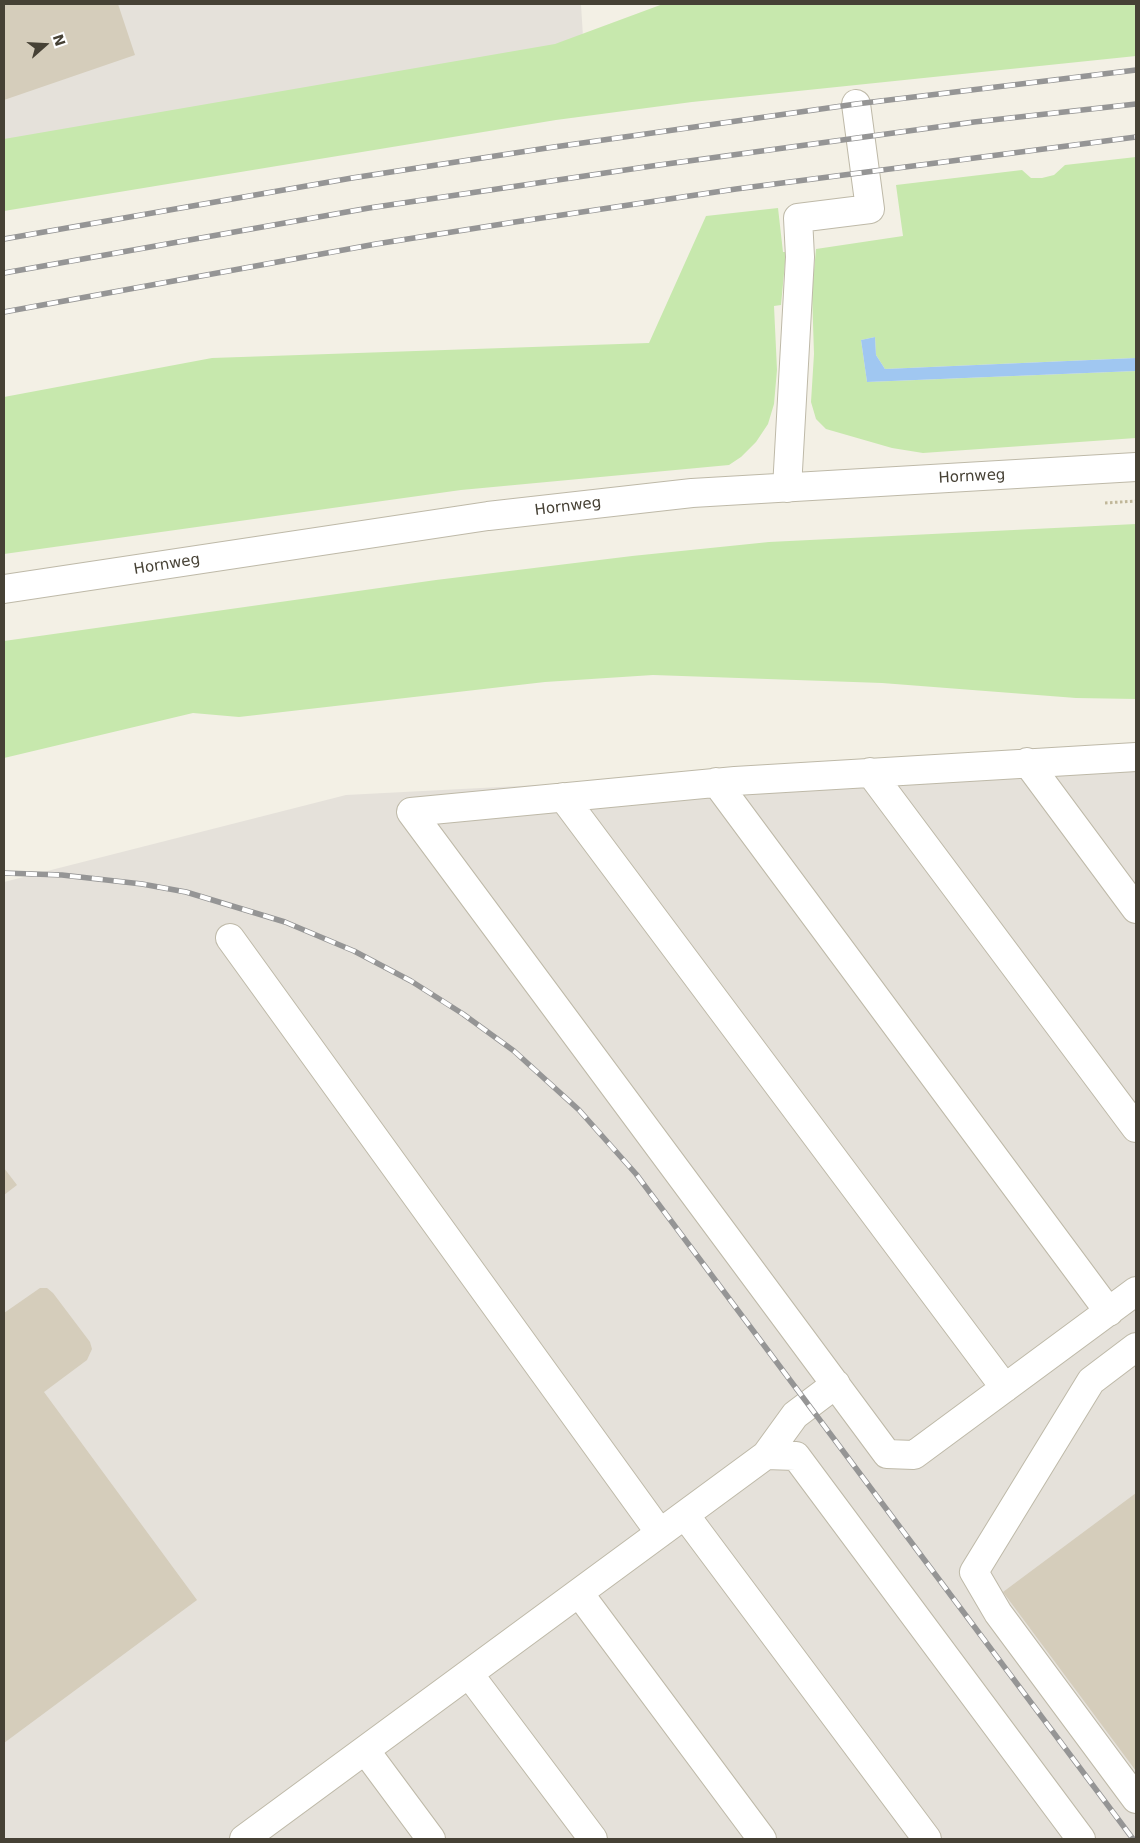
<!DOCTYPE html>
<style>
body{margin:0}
#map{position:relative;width:1140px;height:1843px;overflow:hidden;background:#f3f0e5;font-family:"DejaVu Sans",sans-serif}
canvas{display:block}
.frame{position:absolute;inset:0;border:5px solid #464135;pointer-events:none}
.north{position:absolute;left:20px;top:20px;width:50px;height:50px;-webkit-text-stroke:4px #fff;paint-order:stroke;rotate:71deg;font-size:14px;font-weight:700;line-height:20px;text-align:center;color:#464135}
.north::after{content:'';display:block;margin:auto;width:18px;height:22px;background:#464135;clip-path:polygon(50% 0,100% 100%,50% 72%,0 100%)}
</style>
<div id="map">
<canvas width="1140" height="1843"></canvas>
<div class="frame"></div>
<div class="north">N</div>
</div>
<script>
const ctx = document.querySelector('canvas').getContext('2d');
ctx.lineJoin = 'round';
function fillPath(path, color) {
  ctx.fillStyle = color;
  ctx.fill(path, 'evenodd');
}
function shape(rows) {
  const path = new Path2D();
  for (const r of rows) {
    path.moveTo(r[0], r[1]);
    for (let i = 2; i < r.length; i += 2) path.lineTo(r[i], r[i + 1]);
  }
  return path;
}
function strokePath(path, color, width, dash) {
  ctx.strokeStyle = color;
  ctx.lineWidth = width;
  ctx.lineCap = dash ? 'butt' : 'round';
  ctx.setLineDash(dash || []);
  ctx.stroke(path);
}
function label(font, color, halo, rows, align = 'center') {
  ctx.font = font + ' "DejaVu Sans",sans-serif';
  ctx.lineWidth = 4;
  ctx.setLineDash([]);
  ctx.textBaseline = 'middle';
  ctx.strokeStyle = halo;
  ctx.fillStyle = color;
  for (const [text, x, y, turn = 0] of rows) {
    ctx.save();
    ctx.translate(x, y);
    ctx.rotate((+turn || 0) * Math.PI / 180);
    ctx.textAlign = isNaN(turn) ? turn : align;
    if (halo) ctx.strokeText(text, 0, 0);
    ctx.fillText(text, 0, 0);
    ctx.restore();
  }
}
fillPath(shape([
 [4,4,581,4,585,70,4,168],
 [1136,754,1136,1839,4,1839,4,882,346,795]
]), '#e5e1da');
fillPath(shape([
 [663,4,1136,4,1136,56,692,102,556,120,4,211,4,139,555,44],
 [1136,157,1136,358,885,369,876,355,875,337,861,340,867,382,1136,371,1136,438,923,453,892,448,826,429,816,419,811,402,814,354,812,292,816,249,903,236,896,185,1022,170,1031,178,1042,178,1054,175,1065,165],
 [778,208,783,252,786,252,781,305,774,306,777,370,774,404,768,424,756,442,741,457,729,465,461,490,4,554,4,397,212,358,649,343,706,216],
 [1136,524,1136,699,1076,698,882,683,653,675,545,682,239,717,193,713,4,758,4,641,436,580,632,556,769,542]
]), '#c7e8ad');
fillPath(shape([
 [875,337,876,355,885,369,1136,358,1136,371,867,382,861,340]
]), '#a0c7f1');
fillPath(shape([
 [4,4,118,4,135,55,4,100],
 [4,1168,17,1185,4,1195],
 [40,1288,47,1288,53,1293,90,1342,92,1349,87,1360,44,1392,197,1600,4,1743,4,1313],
 [1136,1493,1136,1771,1003,1592]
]), '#d5cdbb');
const minor = shape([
 [787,488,800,257,798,218,870,209,856,104],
 [4,589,488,516,692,493,1136,467],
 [1136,757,735,781,411,812,887,1454,914,1455,1136,1291],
 [1027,762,1136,909],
 [870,772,1136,1128],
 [716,782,1109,1312],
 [563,797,1005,1388],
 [230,938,660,1533],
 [1136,1347,1091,1381,974,1572,998,1613,1136,1799],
 [766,1455,796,1456,1081,1839],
 [685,1515,927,1839],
 [579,1593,762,1839],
 [469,1674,593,1839],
 [365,1750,431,1839],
 [244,1839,766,1455,795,1415,836,1384]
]);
strokePath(minor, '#beb9a8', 30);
strokePath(shape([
 [1105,503,1136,501]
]), '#c0b799', 3, [2.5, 2.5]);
strokePath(minor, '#fff', 28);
const rail = shape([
 [4,239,352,178,547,148,856,104,1136,70],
 [4,273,369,208,652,166,974,122,1136,104],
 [4,312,376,244,515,222,736,189,1136,137],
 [4,873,62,875,142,884,186,892,285,922,354,951,411,981,463,1014,514,1051,579,1110,636,1174,1133,1839]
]);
strokePath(rail, '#959595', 5.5);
strokePath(rail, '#fff', 4, [11]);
label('15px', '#464135', '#fff', [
 ["Hornweg",972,477,-3],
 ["Hornweg",568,507,-7],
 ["Hornweg",167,565,-9]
]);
</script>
